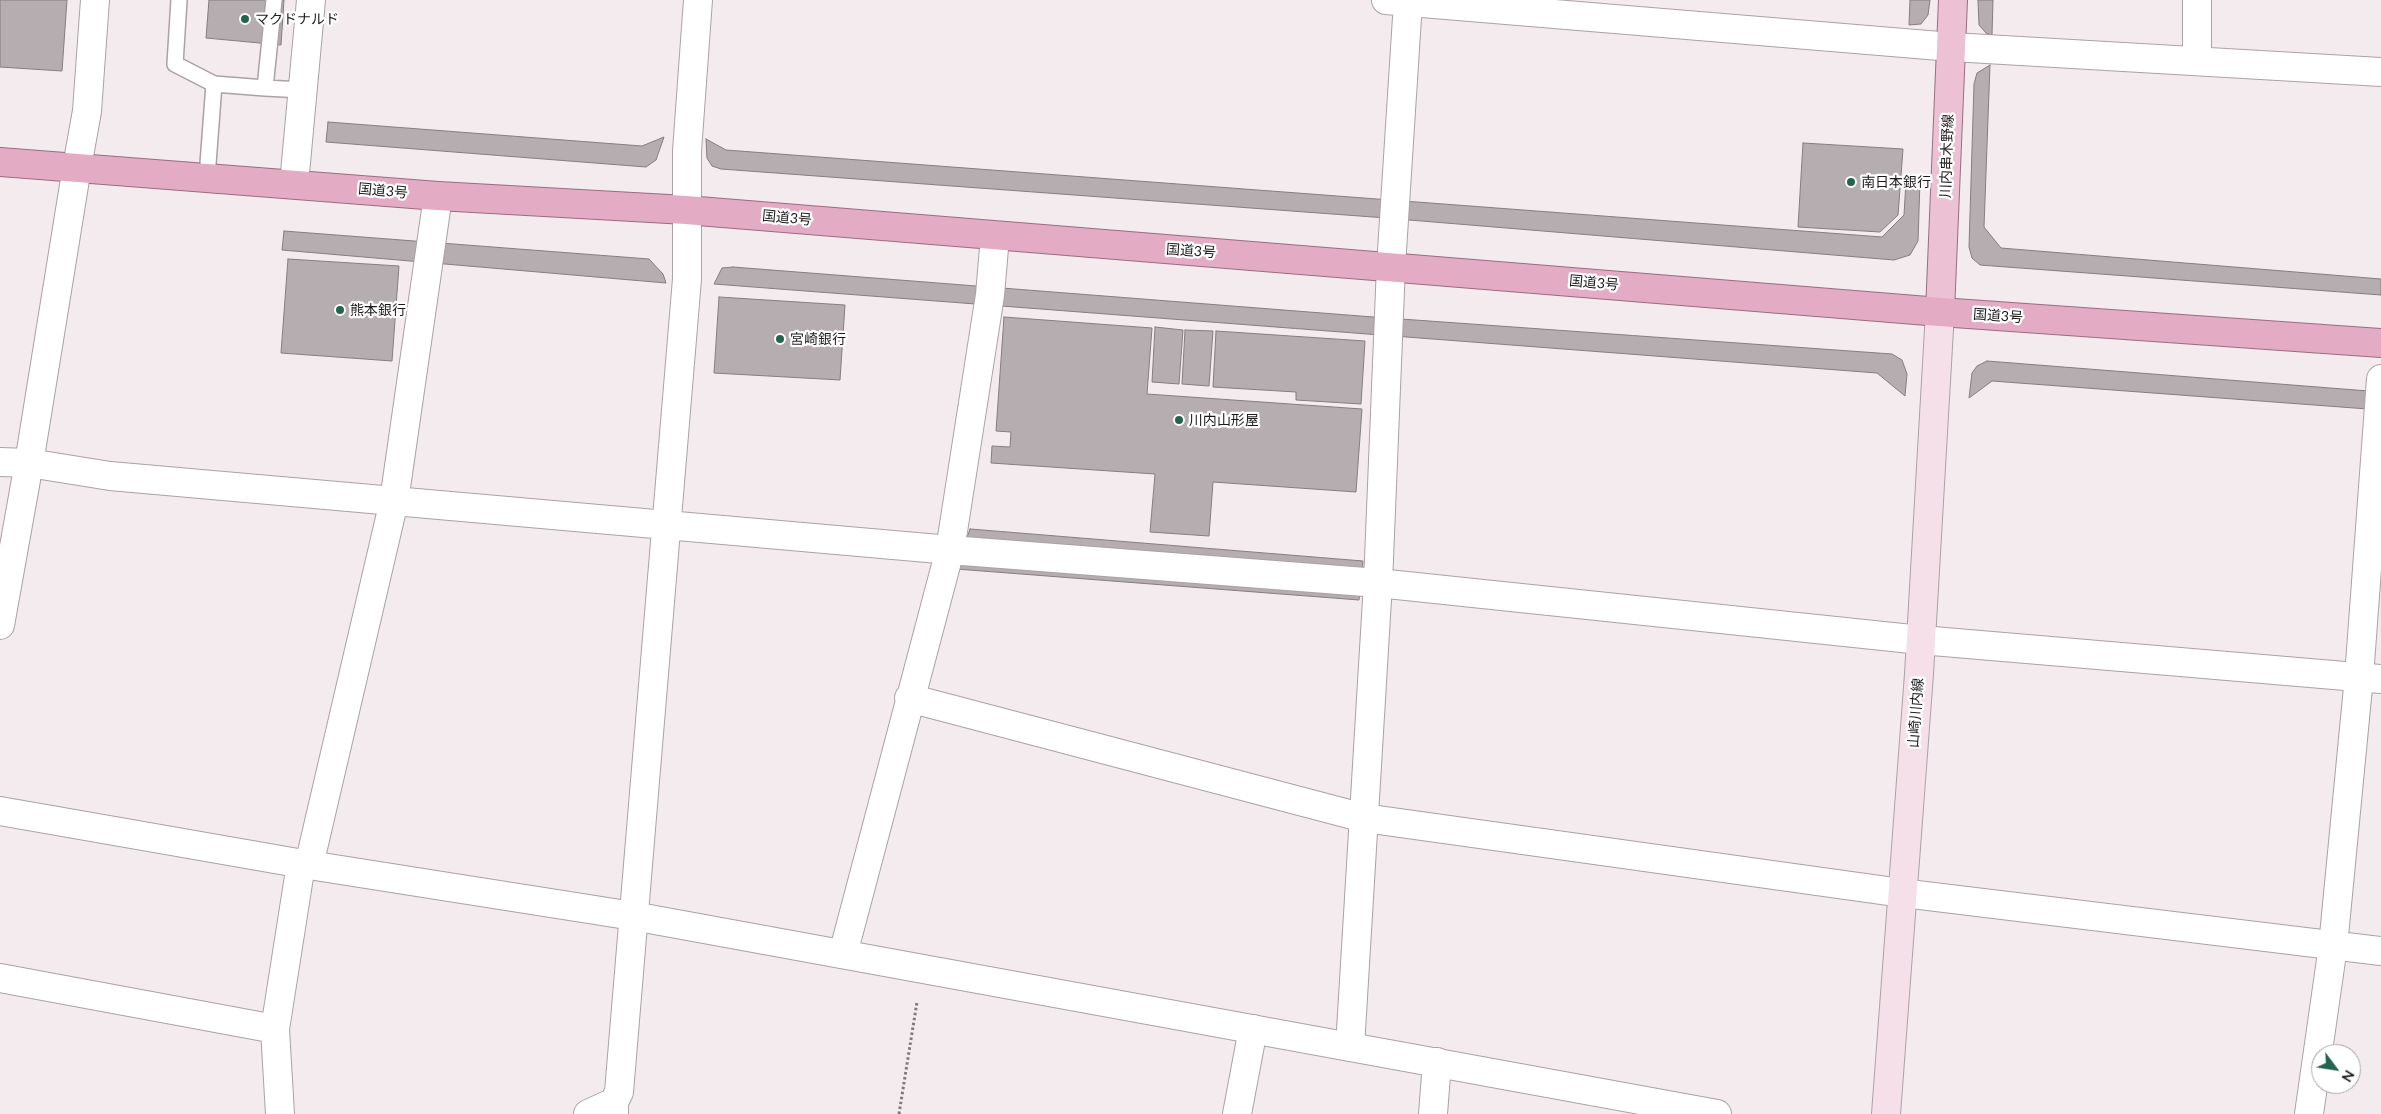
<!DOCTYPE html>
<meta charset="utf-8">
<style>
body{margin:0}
#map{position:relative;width:2381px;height:1114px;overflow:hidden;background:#f3ebee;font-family:Lato,sans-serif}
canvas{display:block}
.north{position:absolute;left:2311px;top:1044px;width:50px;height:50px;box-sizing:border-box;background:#fff;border:1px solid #a5a3a4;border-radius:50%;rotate:121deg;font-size:14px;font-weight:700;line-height:20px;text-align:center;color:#1d1a1b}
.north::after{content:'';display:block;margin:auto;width:18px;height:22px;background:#236351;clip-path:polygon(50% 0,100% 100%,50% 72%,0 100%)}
</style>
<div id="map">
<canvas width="2381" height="1114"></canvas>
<div class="north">N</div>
</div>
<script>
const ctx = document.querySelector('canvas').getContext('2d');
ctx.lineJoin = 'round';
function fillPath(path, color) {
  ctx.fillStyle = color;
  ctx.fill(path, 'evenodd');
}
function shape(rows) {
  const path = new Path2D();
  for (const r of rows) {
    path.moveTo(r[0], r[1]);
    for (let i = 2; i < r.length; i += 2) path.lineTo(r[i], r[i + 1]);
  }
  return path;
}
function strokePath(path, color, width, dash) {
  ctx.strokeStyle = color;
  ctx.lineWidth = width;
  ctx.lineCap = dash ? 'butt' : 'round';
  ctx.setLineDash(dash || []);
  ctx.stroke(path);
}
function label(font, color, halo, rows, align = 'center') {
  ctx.font = font + ' Lato,"Noto Sans JP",sans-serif';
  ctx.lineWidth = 4.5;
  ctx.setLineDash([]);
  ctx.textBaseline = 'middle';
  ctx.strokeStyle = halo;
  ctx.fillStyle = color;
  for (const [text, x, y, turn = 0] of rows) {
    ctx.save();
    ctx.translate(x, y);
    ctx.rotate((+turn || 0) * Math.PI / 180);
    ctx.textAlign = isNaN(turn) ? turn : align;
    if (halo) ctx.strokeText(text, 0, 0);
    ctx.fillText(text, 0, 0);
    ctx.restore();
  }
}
const building = shape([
 [0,0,67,0,62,71,0,67,0,0],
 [209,0,284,0,281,45,206,38,209,0],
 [1910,0,1930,0,1928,15,1921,24,1909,25,1910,0],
 [1978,0,1993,0,1992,35,1986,33,1979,25,1978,0],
 [1990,65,1984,227,2001,248,2381,279,2381,295,1980,265,1972,258,1969,247,1974,84,1977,73,1990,65],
 [328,122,642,146,664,137,656,160,646,167,326,142,328,122],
 [706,139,726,150,1882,237,1904,215,1906,181,1920,181,1918,241,1910,255,1894,260,1373,217,721,169,712,166,707,158,706,139],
 [1803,143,1903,149,1898,215,1880,232,1798,227,1803,143],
 [284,231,649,259,663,274,666,283,282,250,284,231],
 [288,259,399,266,392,361,281,353,288,259],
 [733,267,1373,317,1892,354,1902,360,1907,374,1905,396,1877,373,714,284,722,268,733,267],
 [719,297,845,305,840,380,714,373,719,297],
 [1004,317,1152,328,1147,394,1362,409,1356,492,1213,482,1209,536,1150,532,1155,474,991,463,992,446,1010,447,1011,432,996,431,1004,317],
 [1155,327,1183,330,1179,384,1152,382,1155,327],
 [1185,330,1213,331,1209,386,1182,384,1185,330],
 [1216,331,1365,341,1361,404,1296,400,1296,392,1213,387,1216,331],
 [1987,361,2381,392,2381,410,1992,381,1969,398,1972,373,1977,366,1987,361],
 [970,529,1363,561,1359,600,956,569,970,529]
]);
fillPath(building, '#b5adb0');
strokePath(building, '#857d80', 1);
const service = shape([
 [179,0,175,64,214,84,265,88,274,0],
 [265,88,302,90],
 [207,177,214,84]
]);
const minor = shape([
 [1386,0,1952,47,2381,72],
 [2197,0,2197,60],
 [294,184,311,0],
 [0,462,29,463,110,476,950,550,1378,583,1921,640,2381,679],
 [0,625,29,463,77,167],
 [909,698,1364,818,1902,893,2381,951],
 [309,865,394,501,438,196],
 [843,954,950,550,990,295,995,236],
 [0,978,275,1029],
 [1350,1047,1378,583,1391,266,1408,2],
 [280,1114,275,1029,301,864],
 [588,1114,614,1102],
 [614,1114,614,1102,619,1092,687,279,687,151,698,0],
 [1237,1114,1253,1029],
 [1433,1114,1437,1062],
 [2309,1114,2333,946,2359,677,2381,379]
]);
const tertiary = shape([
 [77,167,87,111,95,0],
 [0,811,309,865,633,916,1717,1114]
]);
const secondary = shape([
 [1886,1114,1919,674,1940,312]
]);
const primary = shape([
 [1940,312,1953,0]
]);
const trunk = shape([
 [0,162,438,196,686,210,1940,312,2381,343]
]);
strokePath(service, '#aaa2a5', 18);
strokePath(minor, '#aaa2a5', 30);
strokePath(tertiary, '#aaa2a5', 30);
strokePath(secondary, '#aaa2a5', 30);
strokePath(primary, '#9a6c80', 30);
strokePath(trunk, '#9a6c80', 30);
strokePath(shape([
 [899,1114,917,1002]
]), '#7f7a7c', 3, [2.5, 2.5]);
strokePath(service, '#fff', 15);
strokePath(minor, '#fff', 28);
strokePath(tertiary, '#fff', 28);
strokePath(secondary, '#f5e0e9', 28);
strokePath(primary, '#ebc1d3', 28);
strokePath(trunk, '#e4acc4', 28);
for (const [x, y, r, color] of [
 [245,19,5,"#236351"],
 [1851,182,5,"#236351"],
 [340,310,5,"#236351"],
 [780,339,5,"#236351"],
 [1179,420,5,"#236351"]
]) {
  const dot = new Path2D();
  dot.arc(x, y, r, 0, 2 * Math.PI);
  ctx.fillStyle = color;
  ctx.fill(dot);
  strokePath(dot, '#fff', 2);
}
label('14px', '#1d1a1b', '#fff', [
 ["マクドナルド",255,19],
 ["南日本銀行",1861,182],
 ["熊本銀行",350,310],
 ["宮崎銀行",790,339],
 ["川内山形屋",1189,420]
], 'left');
label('14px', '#1d1a1b', '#fff', [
 ["川内串木野線",1947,156,-88],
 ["国道3号",383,191,5],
 ["国道3号",787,218,5],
 ["国道3号",1191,251,4],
 ["国道3号",1594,283,5],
 ["国道3号",1998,316,4],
 ["山崎川内線",1916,713,-86]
]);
</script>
